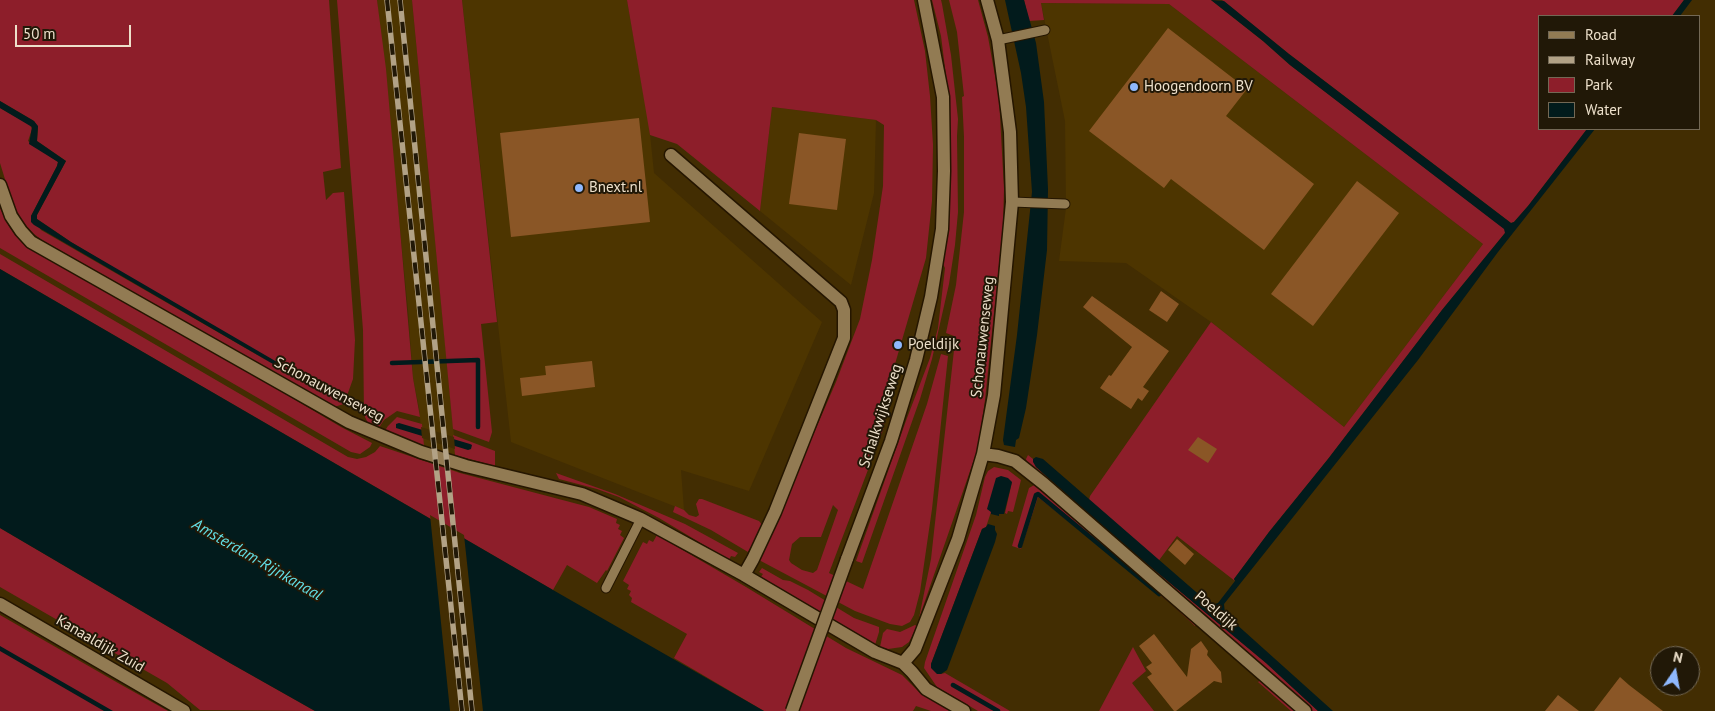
<!DOCTYPE html>
<style>
body{margin:0}
#map{position:relative;width:1715px;height:711px;overflow:hidden;background:#422d02;font-family:"PT Sans",sans-serif}
canvas{display:block}
.legend{position:absolute;left:1538px;top:15px;width:162px;height:115px;box-sizing:border-box;background:#211807;border:1px solid #736855;margin:0;padding:6px 9px;list-style:none;font-size:15px;color:#ede0cb}
.legend li{display:flex;align-items:center;gap:10px;height:25px}
.legend b{width:25px;border:1px solid #736855}
.north{position:absolute;left:1650px;top:646px;width:50px;height:50px;box-sizing:border-box;background:#211807;border:1px solid #736855;border-radius:50%;rotate:12deg;font-size:14px;font-weight:700;line-height:20px;text-align:center;color:#ede0cb}
.north::after{content:'';display:block;margin:auto;width:18px;height:22px;background:#8fb8fd;clip-path:polygon(50% 0,100% 100%,50% 72%,0 100%)}
.scale{position:absolute;left:15px;top:25px;width:116px;height:22px;box-sizing:border-box;border:2px solid #ede0cb;border-top:0;padding-left:6px;font-size:15px;line-height:18px;white-space:nowrap;color:#ede0cb;-webkit-text-stroke:4px #211807;paint-order:stroke}
</style>
<div id="map">
<canvas width="1715" height="711"></canvas>
<ul class="legend">
<li><b style="height:6px;background:#927b53"></b>Road</li>
<li><b style="height:6px;background:#b2a286"></b>Railway</li>
<li><b style="height:14px;background:#8d1e2a"></b>Park</li>
<li><b style="height:14px;background:#021b1c"></b>Water</li>
</ul>
<div class="north">N</div>
<div class="scale">50 m</div>
</div>
<script>
const ctx = document.querySelector('canvas').getContext('2d');
ctx.lineJoin = 'round';
function fillPath(path, color) {
  ctx.fillStyle = color;
  ctx.fill(path, 'evenodd');
}
function shape(rows) {
  const path = new Path2D();
  for (const r of rows) {
    path.moveTo(r[0], r[1]);
    for (let i = 2; i < r.length; i += 2) path.lineTo(r[i], r[i + 1]);
  }
  return path;
}
function strokePath(path, color, width, dash) {
  ctx.strokeStyle = color;
  ctx.lineWidth = width;
  ctx.lineCap = dash ? 'butt' : 'round';
  ctx.setLineDash(dash || []);
  ctx.stroke(path);
}
function label(font, color, halo, rows, align = 'center') {
  ctx.font = font + ' "PT Sans",sans-serif';
  ctx.lineWidth = 4;
  ctx.setLineDash([]);
  ctx.textBaseline = 'middle';
  ctx.strokeStyle = halo;
  ctx.fillStyle = color;
  for (const [text, x, y, turn = 0] of rows) {
    ctx.save();
    ctx.translate(x, y);
    ctx.rotate((+turn || 0) * Math.PI / 180);
    ctx.textAlign = isNaN(turn) ? turn : align;
    if (halo) ctx.strokeText(text, 0, 0);
    ctx.fillText(text, 0, 0);
    ctx.restore();
  }
}
fillPath(shape([
 [377,0,412,0,456,456,483,711,450,711,419,408,413,378,408,310],
 [462,0,627,0,649,124,654,173,822,322,749,491,681,470,684,510,511,442],
 [1041,3,1169,4,1483,244,1344,427,1211,322,1126,263,1059,261,1066,208,1065,121],
 [772,107,876,120,874,193,851,285,760,211]
]), '#4d3500');
fillPath(shape([
 [0,0,329,0,341,168,323,172,326,200,333,193,344,192,355,340,353,379,344,404,334,407,42,240,34,234,22,221,12,202,0,163,0,108,30,125,32,129,28,141,58,162,57,166,31,216,41,230,273,364,71,242,37,219,37,215,66,161,37,141,38,128,34,121,0,101],
 [337,0,377,0,386,69,413,378,420,417,397,411,384,420,378,429,369,425,364,415,363,330],
 [412,0,462,0,497,322,481,324,492,432,489,442,453,429],
 [627,0,914,0,925,51,930,96,933,145,932,201,926,258,895,364,883,430,829,573,863,589,927,404,941,354,948,356,932,509,920,592,914,615,910,622,902,626,890,624,855,611,759,560,836,382,860,319,872,260,883,186,884,125,876,120,772,107,760,211,677,144,650,135],
 [833,505,838,510,817,570,813,573,802,570,791,563,789,560,792,544,800,537,821,537],
 [932,0,941,0,942,4,951,55,958,119,957,136,958,212,955,245,949,284,932,359,920,399,862,563,856,561,907,418,930,358,938,328,945,268,943,264,951,166,950,112,946,76,941,36],
 [949,0,978,0,988,37,999,98,1004,189,1003,226,985,400,978,448,919,618,931,559,954,350,951,350,954,336,946,333,956,285,964,212,964,137,962,97,964,96,957,32],
 [1024,0,1211,0,1263,41,1290,65,1505,229,1505,233,1442,310,1328,459,1269,532,1234,579,1235,581,1177,536,1157,563,1089,500,1090,496,1211,322,1344,427,1483,244,1169,4,1041,3,1044,20,1029,21],
 [1222,0,1684,0,1672,16,1539,16,1539,129,1587,129,1528,206,1514,222,1511,223,1289,54],
 [0,208,10,228,29,248,260,379,341,427,372,443,370,447,360,454,351,452,0,248],
 [0,254,348,457,357,459,366,457,375,452,380,446,460,473,589,507,617,519,616,523,620,525,618,529,622,531,620,535,624,538,607,571,606,570,597,583,567,565,553,590,0,269],
 [397,417,422,424,424,446,384,432,388,426],
 [453,435,495,451,495,466,455,455],
 [1028,455,1033,459,1036,467,1110,533,1266,663,1318,711,1311,711,1027,463,1026,459],
 [994,467,1008,470,1021,480,1013,512,1008,511,1007,514,1005,513,1012,482,991,512,986,527,982,529,931,664,941,674,945,673,1010,711,978,711,937,687,924,668,925,662,976,515,985,477,988,471],
 [556,473,615,494,685,524,738,553,735,557,731,556,729,560,659,518,619,497,597,489,559,479],
 [1036,484,1198,621,1195,626,1170,603,1038,497,1021,549,1012,546,1029,488],
 [699,499,702,499,759,521,764,527,748,552,711,530,673,512,675,506,684,510,689,515,696,517,699,515,696,504],
 [0,528,230,663,315,711,200,710,167,683,0,587],
 [657,535,746,587,846,648,902,675,919,692,951,711,931,711,916,706,913,711,764,711,674,658,687,634,631,602,632,598,629,595,631,591,627,589,629,585,623,581,643,542,647,544,649,540,653,542],
 [762,568,783,580,790,581,808,590,854,618,879,627,879,632,875,645,760,578,763,574,759,572],
 [0,615,118,683,168,711,0,711],
 [915,625,917,626,909,642,902,647,888,649,880,647,883,633,887,629,900,632],
 [1133,647,1146,671,1132,683,1154,711,1099,711],
 [1264,678,1302,711,1291,711,1258,682]
]), '#8d1e2a');
fillPath(shape([
 [1005,0,1024,0,1036,43,1044,102,1048,189,1047,250,1037,335,1026,408,1019,438,1016,440,1015,447,1004,445,1003,440,1017,335,1032,192,1026,107,1021,73],
 [1211,0,1224,1,1289,54,1511,223,1514,222,1528,206,1587,129,1595,129,1498,252,1418,360,1224,604,1225,614,1333,711,1318,711,1266,663,1110,533,1036,467,1033,462,1033,459,1036,457,1043,459,1211,605,1218,603,1235,581,1234,579,1269,532,1328,459,1442,310,1505,233,1504,229,1290,65,1263,41],
 [1684,0,1692,0,1680,16,1672,16],
 [0,101,34,121,38,126,37,141,66,161,37,215,37,219,71,242,277,362,277,364,273,364,34,225,31,222,31,216,57,166,58,162,29,144,32,127,0,108],
 [0,269,553,590,764,711,315,711,230,663,0,528],
 [399,423,470,444,472,445,471,449,468,450,396,428,396,424],
 [1001,476,1008,478,1012,482,1004,514,999,514,999,516,991,514,991,512,987,509,996,478],
 [988,524,995,526,995,530,997,534,995,542,947,670,941,674,937,674,931,668,931,664,982,529,986,527],
 [0,646,113,711,104,711,0,651]
]), '#021b1c');
fillPath(shape([
 [421,427,454,437,455,449,422,438],
 [430,515,464,535,483,711,450,711]
]), '#422d02');
strokePath(shape([
 [392,363,478,360,478,427],
 [1020,546,1036,495,1038,494,1159,594],
 [953,685,998,711]
]), '#021b1c', 4.5);
fillPath(shape([
 [1168,28,1247,89,1226,116,1314,184,1264,250,1171,179,1164,188,1089,131],
 [639,118,650,222,511,237,500,133],
 [799,133,846,139,837,210,789,204],
 [1357,181,1399,213,1313,326,1271,294],
 [1161,291,1179,304,1167,322,1149,310],
 [1092,296,1169,351,1143,387,1149,391,1142,401,1138,398,1131,409,1100,388,1109,375,1111,376,1132,347,1083,307],
 [592,361,595,387,522,396,520,378,546,375,545,366],
 [1198,437,1217,449,1208,463,1188,450],
 [1177,539,1194,554,1185,565,1168,550],
 [1154,634,1187,677,1191,649,1201,641,1208,651,1207,655,1221,672,1222,683,1214,681,1176,711,1174,711,1147,677,1152,674,1146,667,1152,663,1139,646],
 [1620,677,1629,685,1663,711,1594,711],
 [1558,695,1579,711,1545,711]
]), '#8a5626');
const service = shape([
 [998,40,1045,30],
 [1012,202,1065,204],
 [606,588,641,519]
]);
const minor = shape([
 [671,155,841,302,844,310,844,338,775,512,753,559,744,575],
 [0,185,11,216,21,231,31,242,349,422,421,452,466,466,582,494,641,519,744,575,875,652,903,663,912,672,926,689,964,711],
 [983,454,998,456,1015,461,1044,484,1305,711],
 [903,663,915,649,958,539,983,454,994,395,1012,202,1010,132,998,40,987,0]
]);
const tertiary = shape([
 [847,559,891,441,916,360,931,297,942,229,944,171,943,97,924,0],
 [0,604,184,711]
]);
strokePath(service, '#251600', 11);
strokePath(minor, '#251600', 15);
strokePath(tertiary, '#251600', 15);
strokePath(service, '#927b53', 9);
strokePath(minor, '#927b53', 12);
strokePath(tertiary, '#927b53', 12);
const rail = shape([
 [387,0,462,711],
 [400,0,472,711]
]);
strokePath(rail, '#b2a286', 5.5);
strokePath(rail, '#211807', 4, [11]);
const tertiaryBridge = shape([
 [792,711,847,559]
]);
strokePath(tertiaryBridge, '#251600', 15, []);
strokePath(tertiaryBridge, '#927b53', 12);
for (const [x, y, r, color] of [
 [1134,87,5,"#8fb8fd"],
 [579,188,5,"#8fb8fd"],
 [898,345,5,"#8fb8fd"]
]) {
  const dot = new Path2D();
  dot.arc(x, y, r, 0, 2 * Math.PI);
  ctx.fillStyle = color;
  ctx.fill(dot);
  strokePath(dot, '#211807', 2);
}
label('15px', '#ede0cb', '#211807', [
 ["Hoogendoorn BV",1144,87],
 ["Bnext.nl",589,188],
 ["Poeldijk",908,345]
], 'left');
label('15px', '#ede0cb', '#211807', [
 ["Schonauwenseweg",983,337,-84],
 ["Schonauwenseweg",329,390,28],
 ["Schalkwijkseweg",881,416,-72],
 ["Poeldijk",1216,611,41],
 ["Kanaaldijk Zuid",100,644,30]
]);
label('italic 16px', '#62dfe6', '#211807', [
 ["Amsterdam-Rijnkanaal",257,560,30]
]);
</script>
